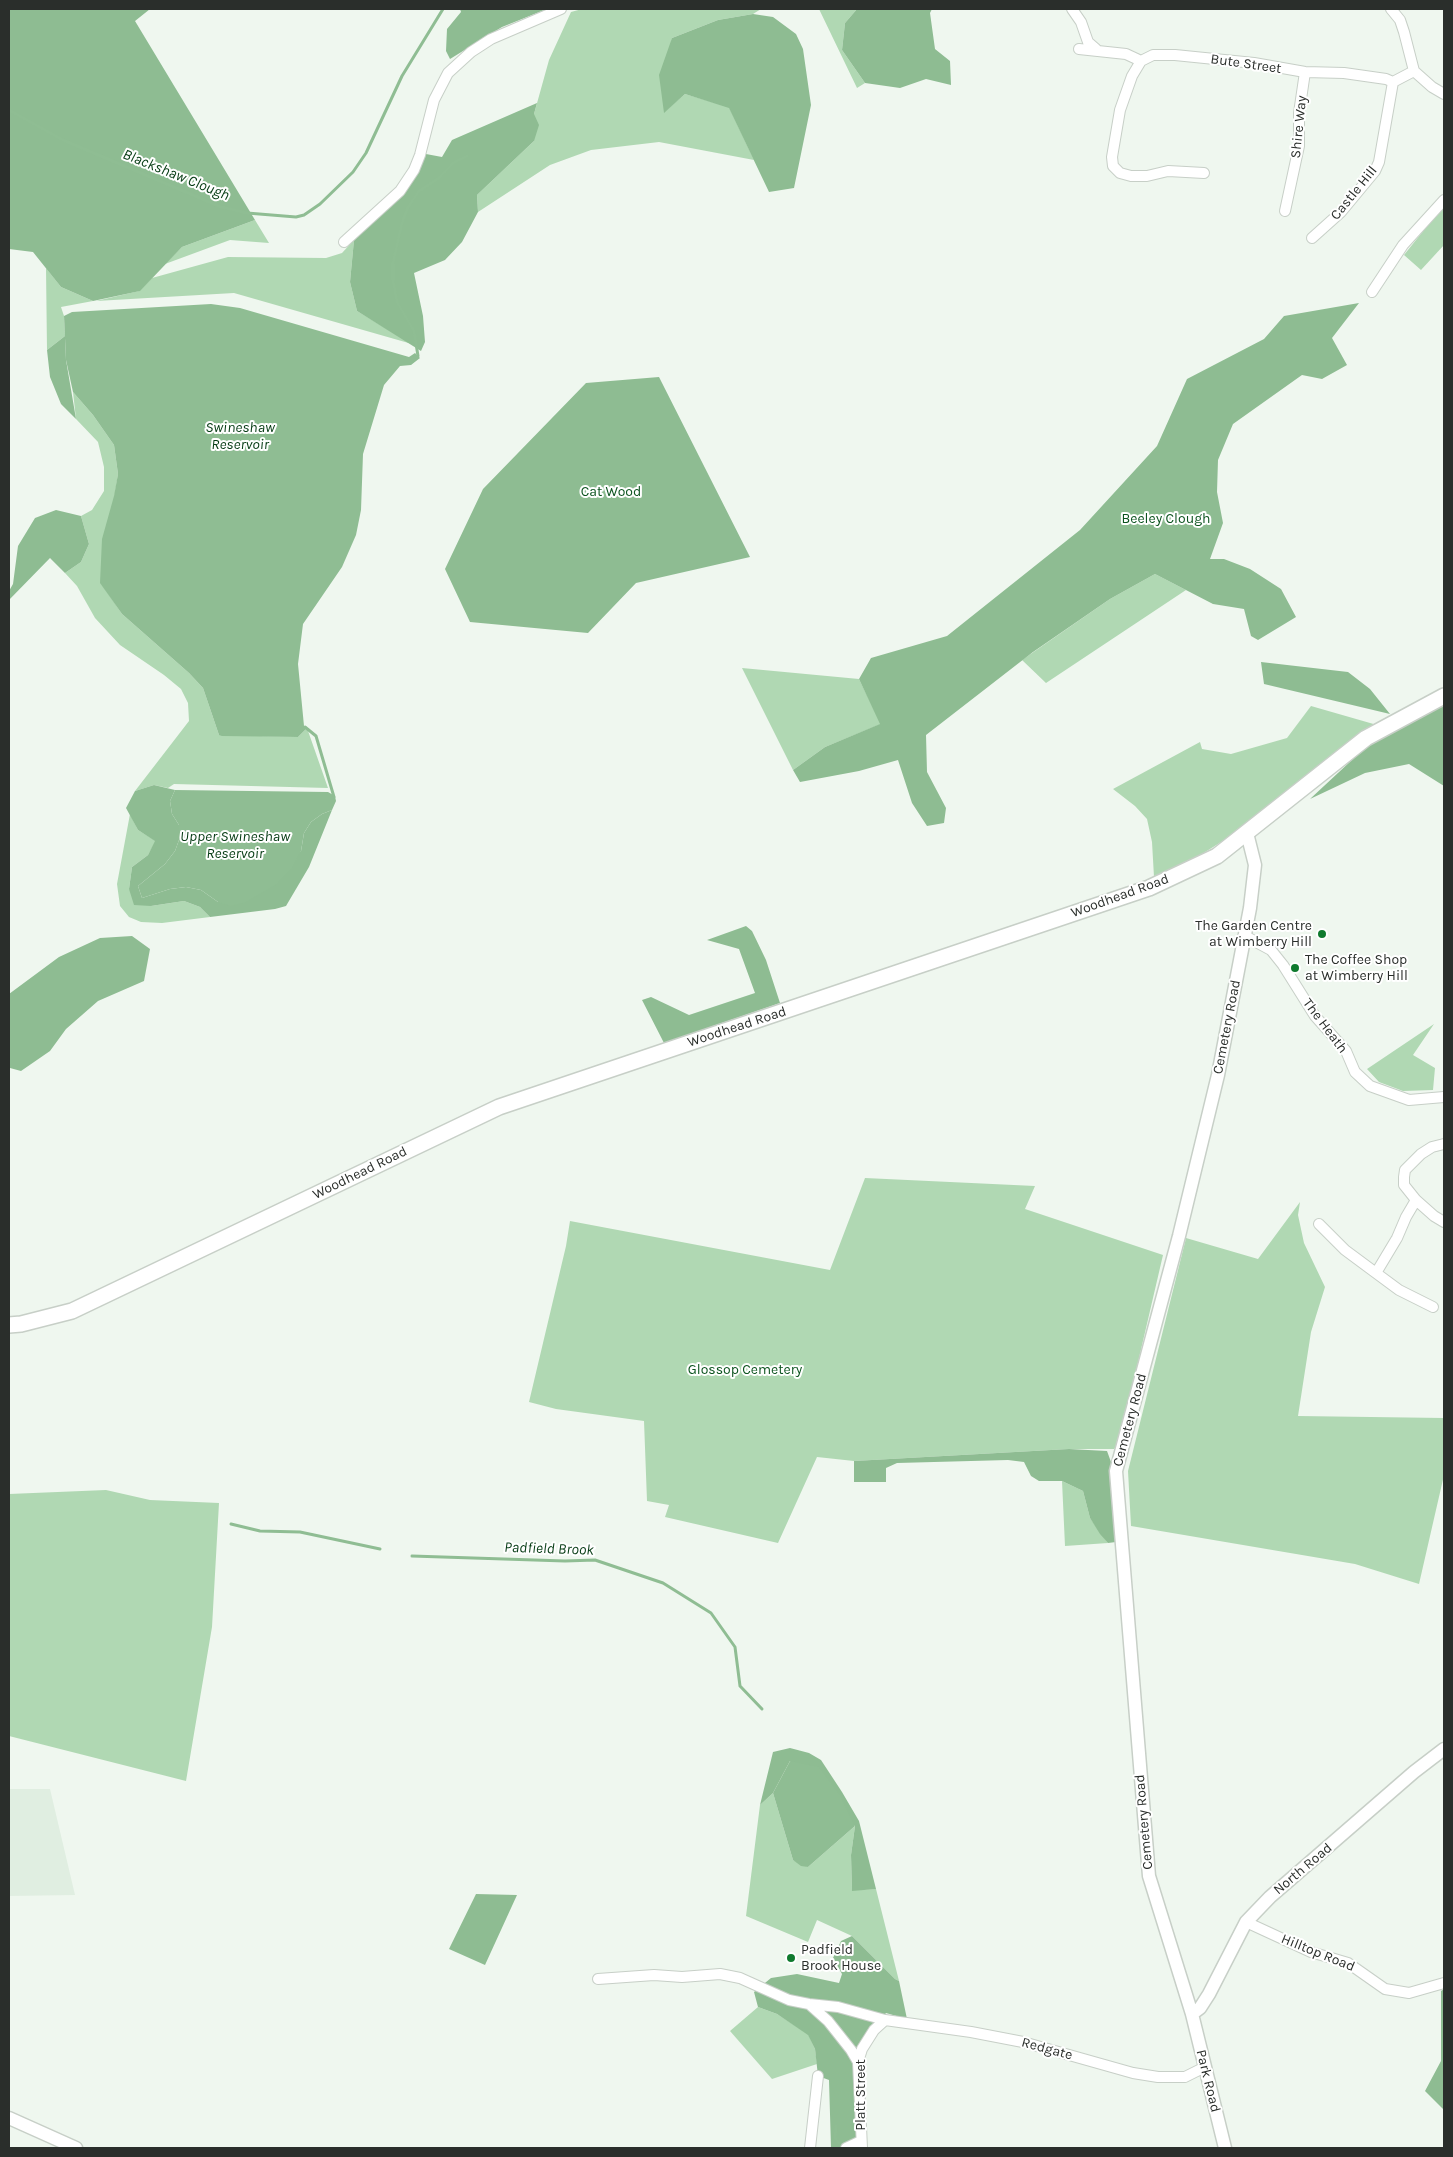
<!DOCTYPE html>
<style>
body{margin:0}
#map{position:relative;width:1453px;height:2157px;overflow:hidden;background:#eff7ef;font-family:Karla,sans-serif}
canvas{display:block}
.frame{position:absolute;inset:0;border:10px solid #2a2e2b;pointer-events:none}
</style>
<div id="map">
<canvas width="1453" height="2157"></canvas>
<div class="frame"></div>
</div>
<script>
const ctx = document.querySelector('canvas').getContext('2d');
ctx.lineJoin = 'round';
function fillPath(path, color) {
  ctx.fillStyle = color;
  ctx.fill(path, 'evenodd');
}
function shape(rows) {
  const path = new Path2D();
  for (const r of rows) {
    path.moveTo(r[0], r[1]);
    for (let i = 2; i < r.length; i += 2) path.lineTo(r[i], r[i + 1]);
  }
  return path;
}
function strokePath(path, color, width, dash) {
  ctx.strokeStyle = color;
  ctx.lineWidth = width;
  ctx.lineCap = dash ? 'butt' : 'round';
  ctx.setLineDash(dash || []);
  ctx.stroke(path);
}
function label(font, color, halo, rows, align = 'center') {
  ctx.font = font + ' Karla,sans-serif';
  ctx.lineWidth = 4;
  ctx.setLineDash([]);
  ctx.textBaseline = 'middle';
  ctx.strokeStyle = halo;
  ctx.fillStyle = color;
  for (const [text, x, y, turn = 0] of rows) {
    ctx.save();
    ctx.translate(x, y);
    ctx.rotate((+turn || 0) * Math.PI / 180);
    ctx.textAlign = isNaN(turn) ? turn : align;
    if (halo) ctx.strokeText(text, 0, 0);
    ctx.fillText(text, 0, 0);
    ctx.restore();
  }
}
fillPath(shape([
 [9,1789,50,1789,75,1895,9,1896]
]), '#e0eee1');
fillPath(shape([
 [582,9,761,9,753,14,718,20,672,38,664,112,685,94,729,107,754,160,659,142,591,150,550,165,478,212,477,195,534,141,534,114,549,60,571,12],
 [819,9,857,9,845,23,842,50,865,83,857,88],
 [1444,205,1444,245,1421,270,1404,255],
 [255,220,269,243,230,240,165,264,182,247],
 [354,240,350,282,357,311,412,344,234,293,96,301,139,291,152,278,228,257,326,258,342,253],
 [46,268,61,287,93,301,61,307,64,316,65,336,47,350],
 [73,392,93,415,114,445,118,474,101,583,122,614,189,673,203,688,219,735,298,737,307,728,328,788,174,784,168,788,154,785,135,791,189,721,188,703,181,689,164,675,120,645,95,618,77,586,65,573,81,562,89,544,81,516,92,510,104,491,104,467,98,442,76,419],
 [1155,574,1186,590,1046,683,1022,660,1110,599],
 [742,668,859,679,881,724,825,747,793,770],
 [1311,706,1377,725,1357,737,1229,837,1183,866,1154,877,1152,842,1147,819,1135,806,1113,789,1200,742,1202,749,1231,754,1287,738],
 [130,814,138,830,156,841,148,855,132,867,129,889,151,906,184,901,200,907,210,917,162,923,141,922,129,917,120,906,117,884],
 [1434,1024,1413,1055,1435,1068,1433,1090,1403,1091,1379,1082,1367,1069],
 [865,1178,1035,1186,1025,1209,1163,1255,1119,1444,1114,1449,1069,1449,854,1461,817,1457,778,1543,665,1517,669,1505,647,1501,644,1421,556,1409,529,1402,566,1246,570,1221,830,1270],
 [1300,1202,1298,1215,1304,1243,1325,1287,1311,1332,1298,1416,1444,1418,1444,1475,1419,1584,1355,1564,1131,1526,1128,1471,1186,1238,1258,1259],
 [1062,1481,1083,1491,1090,1518,1108,1543,1065,1546],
 [106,1490,150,1500,219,1503,212,1627,186,1781,9,1736,9,1494],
 [773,1793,793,1860,808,1867,855,1826,851,1855,852,1890,876,1889,899,1981,895,1979,852,1936,817,1920,808,1942,746,1916,760,1805],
 [758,2007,777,2014,808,2034,815,2049,817,2064,772,2079,730,2031]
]), '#b0d8b3');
fillPath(shape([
 [9,9,150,9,135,21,255,220,182,247,140,291,93,301,61,287,33,252,9,249],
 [460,9,547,9,502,27,450,59,446,51,447,29,461,12],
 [857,9,932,9,930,13,935,49,950,61,951,85,926,79,900,88,865,83,842,50,845,23],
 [753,14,773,17,796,34,803,49,811,105,794,188,769,192,729,108,685,94,664,113,659,75,672,38,718,20],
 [537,103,534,114,539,125,534,141,477,195,478,212,462,242,445,260,414,273,423,316,425,342,421,351,357,311,350,282,354,240,404,193,419,171,426,154,442,157,452,140],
 [1359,303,1332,338,1347,365,1322,379,1302,375,1233,424,1218,460,1217,492,1223,523,1210,559,1224,559,1250,569,1281,589,1296,617,1258,640,1251,636,1244,609,1213,604,1155,574,1110,599,1033,652,926,735,927,772,946,808,944,823,927,826,912,803,898,760,859,771,800,782,793,770,825,747,880,724,859,679,871,658,947,636,1080,530,1157,446,1187,379,1264,339,1284,316],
 [65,336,66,360,76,419,61,404,50,377,47,350],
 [659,377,750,557,636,583,588,633,470,622,445,569,483,489,586,383],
 [56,510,81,516,89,544,81,562,65,573,50,558,9,600,9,591,13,584,18,546,35,518],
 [1261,662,1348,672,1370,689,1390,714,1264,684],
 [1444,704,1444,786,1409,764,1365,773,1310,799,1367,746],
 [154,785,175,790,170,801,172,814,179,825,179,840,175,851,165,864,138,886,142,898,170,889,186,887,201,890,218,902,301,851,304,833,311,822,322,814,332,810,309,867,286,906,275,909,210,917,200,907,184,901,151,906,134,905,129,889,132,867,148,855,155,841,138,830,126,808,135,791],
 [746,926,752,931,766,960,780,1003,664,1043,642,1000,651,997,689,1015,755,993,739,949,707,940],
 [132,936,150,949,144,981,98,1001,66,1029,50,1051,21,1071,10,1068,9,994,59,957,100,938],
 [1069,1449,1107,1451,1111,1462,1116,1542,1108,1543,1100,1534,1090,1518,1083,1491,1062,1481,1039,1481,1031,1476,1024,1462,1008,1460,897,1463,886,1468,886,1482,854,1482,854,1461],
 [790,1748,809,1753,821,1760,842,1792,859,1821,876,1889,852,1891,851,1855,855,1826,790,1761,773,1793,760,1805,773,1752],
 [476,1894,517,1895,485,1965,449,1949],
 [852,1936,895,1979,899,1981,907,2019,886,2013,858,2047,859,2138,842,2148,831,2148,829,2080,818,2076,815,2049,808,2035,777,2014,758,2007,754,1992,771,1978,797,1974,839,1983,842,1974,833,1958,841,1941],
 [1444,1989,1444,2110,1425,2091,1441,2061,1441,1991]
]), '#8ebc92');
fillPath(shape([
 [211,304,240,308,409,357,415,353,420,358,411,365,400,366,384,385,363,454,361,510,356,535,342,567,303,624,298,664,304,726,307,728,298,737,222,736,219,735,203,688,189,673,122,614,100,583,102,539,114,496,118,474,114,445,93,415,73,392,66,360,64,316,72,312],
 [175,790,328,792,335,796,336,801,332,810,322,814,311,822,304,833,301,851,292,868,277,884,246,902,231,906,218,902,201,890,186,887,170,889,142,898,138,886,165,864,175,851,179,840,179,825,172,814,170,801],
 [790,1761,819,1767,840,1795,855,1826,808,1867,801,1866,793,1860,773,1793]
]), '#8fbd93');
strokePath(shape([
 [9,110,63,140,221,207,247,213,296,217,304,215,320,204,353,172,366,153,402,76,443,9],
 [415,357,418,356,414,331,397,302,393,280,393,263,402,223,408,207,419,191,439,178,453,163,467,156],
 [305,727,316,736,334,797],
 [231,1524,260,1531,300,1532,380,1549],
 [412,1556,565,1561,595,1560,663,1583,711,1613,735,1647,740,1686,762,1709],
 [836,2126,835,2138,839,2143]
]), '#8fbd93', 3);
const minor = shape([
 [1072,9,1081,22,1088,42,1096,49],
 [1391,9,1400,20,1404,32,1414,71,1432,87,1444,94],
 [1079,49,1126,54,1141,61,1153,55,1175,55,1254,63,1305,72,1344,73,1386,79,1393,82,1414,71],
 [1141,61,1132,76,1120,110,1112,157,1113,166,1120,173,1131,176,1147,176,1168,171,1204,173],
 [1285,211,1299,146,1299,113,1305,72],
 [1312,238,1341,212,1375,171,1379,162,1393,82],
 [344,242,400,191,414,170,420,155,434,100,448,73,471,52,491,39,561,9],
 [1372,292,1403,245,1444,200],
 [1245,936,1271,950,1283,965,1315,1016,1346,1051,1355,1072,1370,1086,1409,1100,1444,1097],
 [1444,1144,1432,1147,1421,1154,1405,1170,1404,1177,1404,1185,1416,1200,1434,1216,1444,1222],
 [1416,1200,1406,1217,1397,1238,1376,1273,1399,1290,1433,1307],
 [1319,1224,1345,1250,1376,1273],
 [1246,1922,1311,1952,1348,1963,1385,1989,1409,1993,1444,1983],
 [598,1979,654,1975,682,1977,720,1974,740,1978,789,2000,809,2004,838,2007,885,2020,971,2032,1023,2042,1133,2073,1158,2077,1185,2077,1205,2067],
 [809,2004,828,2021,851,2050,858,2062],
 [810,2148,818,2076],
 [846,2148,861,2141],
 [862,2148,858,2062,862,2049,874,2030,885,2020]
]);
const tertiary = shape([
 [1192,2014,1200,2008,1209,1994,1246,1922,1270,1897,1414,1772,1444,1749],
 [9,2118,76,2148],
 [1225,2148,1192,2014,1149,1876,1116,1471,1179,1236,1218,1075,1250,908,1255,865,1247,833]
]);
const secondary = shape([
 [9,1325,21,1324,72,1311,499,1107,1149,888,1217,856,1366,738,1444,696]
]);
strokePath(minor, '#c7cfc7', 12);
strokePath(tertiary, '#c7cfc7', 15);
strokePath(secondary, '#c7cfc7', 18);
strokePath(minor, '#fff', 10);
strokePath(tertiary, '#fff', 12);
strokePath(secondary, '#fff', 15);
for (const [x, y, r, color] of [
 [1322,934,5,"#0f7a2e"],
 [1295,968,5,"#0f7a2e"],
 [791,1958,5,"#0f7a2e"]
]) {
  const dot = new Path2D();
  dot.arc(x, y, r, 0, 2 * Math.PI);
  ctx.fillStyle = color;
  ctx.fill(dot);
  strokePath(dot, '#fff', 2);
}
label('14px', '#2a2e2b', '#fff', [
 ["Bute Street",1246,64,8],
 ["Shire Way",1299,127,-84],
 ["Castle Hill",1354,193,-51],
 ["Woodhead Road",1120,896,-20],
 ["The Heath",1325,1026,53],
 ["Woodhead Road",737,1027,-18],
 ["Cemetery Road",1227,1027,-79],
 ["Woodhead Road",360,1173,-26],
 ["Cemetery Road",1130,1420,-75],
 ["Cemetery Road",1144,1822,-95],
 ["North Road",1303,1869,-40],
 ["Hilltop Road",1318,1953,22],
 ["Redgate",1047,2049,15],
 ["Park Road",1208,2081,76],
 ["Platt Street",861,2095,-90]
]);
label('14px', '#0b531e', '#fff', [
 ["Cat Wood",611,492],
 ["Beeley Clough",1166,519],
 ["Glossop Cemetery",745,1370]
]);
label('14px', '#2a2e2b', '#fff', [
 ["The Garden Centre",1312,926,"right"],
 ["at Wimberry Hill",1312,942,"right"],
 ["The Coffee Shop",1305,960],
 ["at Wimberry Hill",1305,976],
 ["Padfield",801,1950],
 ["Brook House",801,1966]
], 'left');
label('italic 15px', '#053b13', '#fff', [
 ["Blackshaw Clough",176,175,22],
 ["Swineshaw",240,428],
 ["Reservoir",240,445],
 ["Upper Swineshaw",235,837],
 ["Reservoir",235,854],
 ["Padfield Brook",549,1549,2]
]);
</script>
